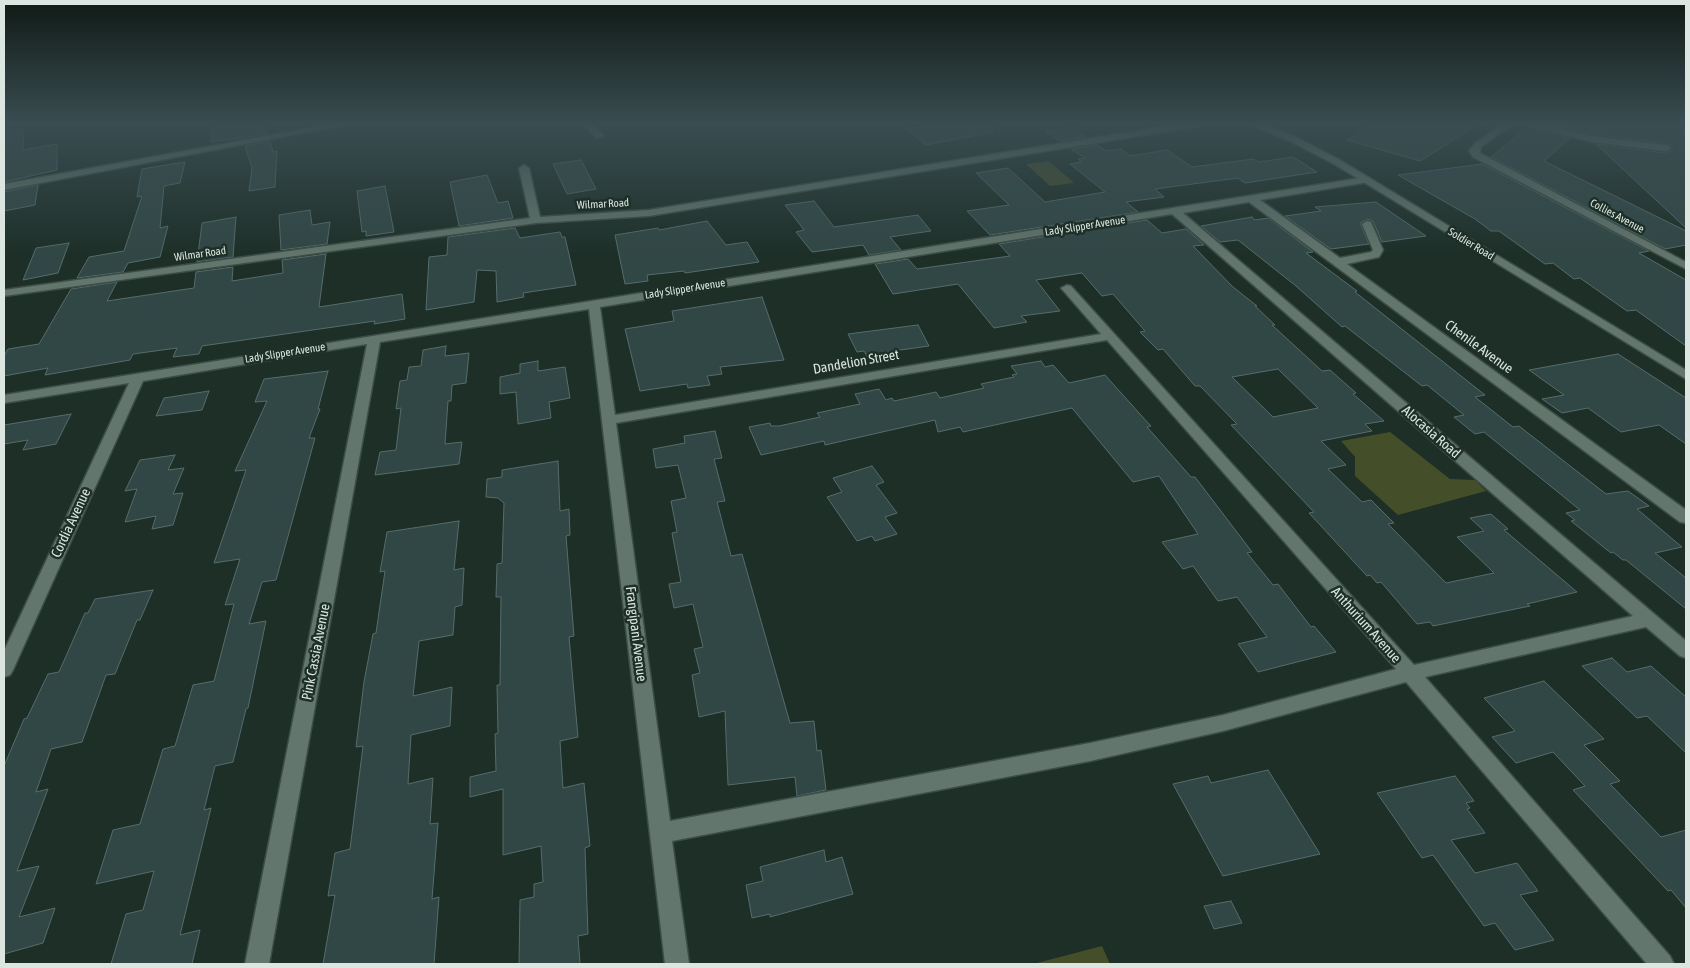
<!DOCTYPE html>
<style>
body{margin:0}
#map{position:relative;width:1690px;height:968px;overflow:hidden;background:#1d2f27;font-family:"Asap Condensed",sans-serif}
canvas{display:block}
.frame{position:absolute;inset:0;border:5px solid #dbe6e1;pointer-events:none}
</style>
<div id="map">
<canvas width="1690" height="968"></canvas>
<div class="frame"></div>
</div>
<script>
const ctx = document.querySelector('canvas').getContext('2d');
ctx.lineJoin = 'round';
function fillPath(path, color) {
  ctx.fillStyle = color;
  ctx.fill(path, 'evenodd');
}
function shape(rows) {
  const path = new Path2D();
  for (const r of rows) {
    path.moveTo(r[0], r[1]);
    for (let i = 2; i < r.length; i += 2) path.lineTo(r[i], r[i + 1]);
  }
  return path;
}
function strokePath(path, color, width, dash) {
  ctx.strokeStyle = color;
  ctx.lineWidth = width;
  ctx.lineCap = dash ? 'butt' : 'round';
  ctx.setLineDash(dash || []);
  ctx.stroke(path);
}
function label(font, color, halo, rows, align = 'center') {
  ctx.font = font + ' "Asap Condensed",sans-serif';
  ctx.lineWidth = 5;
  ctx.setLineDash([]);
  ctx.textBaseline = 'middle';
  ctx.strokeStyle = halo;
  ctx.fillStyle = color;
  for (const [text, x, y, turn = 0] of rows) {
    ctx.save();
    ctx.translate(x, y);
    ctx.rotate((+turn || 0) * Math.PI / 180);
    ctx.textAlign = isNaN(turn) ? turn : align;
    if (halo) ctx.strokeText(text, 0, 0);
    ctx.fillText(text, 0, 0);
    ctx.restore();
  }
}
fillPath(shape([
 [1049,161,1074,183,1050,186,1026,164],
 [1390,432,1450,479,1475,480,1486,491,1398,515,1355,476,1355,457,1341,441],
 [1102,946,1110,964,1033,964]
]), '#444e28');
const building = shape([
 [214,123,266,123,268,134,211,142,214,123],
 [940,123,992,123,993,132,926,145,905,129,940,123],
 [1374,123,1481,123,1420,161,1347,140,1374,123],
 [1543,123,1686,123,1686,228,1596,144,1666,153,1672,150,1672,146,1666,143,1592,134,1543,123],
 [1071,127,1086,137,1060,141,1046,132,1071,127],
 [1528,127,1570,138,1544,161,1686,231,1686,245,1665,249,1491,157,1528,127],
 [24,128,23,150,57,144,57,170,4,182,4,132,24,128],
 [270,141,273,152,277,151,275,187,249,191,252,168,245,146,270,141],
 [1097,145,1107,151,1121,149,1130,156,1167,150,1192,167,1253,159,1259,162,1293,157,1317,172,1245,183,1238,178,1155,189,1164,197,1126,202,1138,212,990,235,967,211,1009,205,976,173,1008,168,1045,202,1105,192,1070,164,1082,162,1078,159,1085,158,1071,149,1097,145],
 [581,160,596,189,567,194,553,164,581,160],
 [185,162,180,183,164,186,160,228,168,226,160,257,128,263,123,272,77,278,89,257,124,251,142,196,137,197,142,169,185,162],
 [1482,164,1649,251,1639,253,1686,280,1686,346,1636,310,1627,311,1580,278,1574,279,1553,263,1545,264,1499,231,1491,231,1475,219,1398,175,1482,164],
 [487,175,498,203,508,201,513,218,459,226,450,182,487,175],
 [38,185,35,205,4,211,4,192,38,185],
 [385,186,394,232,366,236,366,231,362,232,357,191,385,186],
 [814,201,834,227,918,215,931,231,890,237,901,250,869,255,863,245,812,252,796,232,804,230,785,205,814,201],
 [1376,202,1426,236,1382,242,1373,221,1367,219,1360,223,1369,244,1331,249,1285,216,1321,211,1315,207,1376,202],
 [310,210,312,225,330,222,327,244,281,250,279,215,310,210],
 [236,217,233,257,197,262,202,223,236,217],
 [1252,217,1255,220,1268,218,1313,252,1306,253,1357,291,1355,292,1485,395,1475,397,1513,427,1519,426,1606,494,1628,491,1649,506,1637,509,1682,547,1655,553,1686,578,1686,609,1626,560,1623,560,1613,552,1611,553,1571,521,1575,520,1566,513,1580,510,1484,432,1475,434,1454,417,1464,415,1427,385,1422,386,1345,326,1342,327,1296,286,1238,240,1220,242,1201,226,1252,217],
 [1147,220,1162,233,1186,229,1204,245,1193,246,1233,287,1257,306,1255,306,1275,325,1272,325,1322,371,1330,370,1356,393,1353,394,1384,421,1365,424,1372,431,1321,441,1346,465,1328,469,1362,502,1371,500,1394,523,1388,524,1446,583,1494,573,1457,537,1484,531,1470,518,1491,514,1508,529,1504,530,1577,592,1527,604,1530,606,1433,626,1430,622,1417,624,1381,582,1377,583,1370,575,1367,576,1309,513,1314,512,1231,425,1237,424,1200,386,1195,386,1163,349,1158,350,1140,332,1145,331,1113,294,1102,296,1082,273,1036,280,1060,311,1021,316,1027,322,994,328,958,284,893,294,875,264,908,259,917,269,1010,256,999,244,1147,220],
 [1278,369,1318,408,1273,417,1232,377,1278,369],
 [707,221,726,245,747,242,759,262,685,273,684,271,647,275,648,281,625,284,615,235,658,228,659,230,707,221],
 [515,228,520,238,560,232,562,237,565,237,576,285,523,293,524,297,497,302,496,271,477,270,474,302,426,310,429,257,447,255,448,237,515,228],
 [69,243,58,273,23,280,36,248,69,243],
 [326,254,319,307,402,294,405,319,374,324,375,321,202,346,199,354,173,357,177,348,133,354,130,360,45,375,48,368,4,376,4,356,8,349,39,344,71,289,117,282,107,301,194,288,196,272,233,267,232,281,283,273,282,260,326,254],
 [762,297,784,360,720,367,722,374,707,376,710,385,688,388,687,384,640,391,625,329,674,321,672,311,762,297],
 [918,325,929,346,886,352,888,355,868,358,864,351,857,352,848,334,918,325],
 [446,346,445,356,469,353,466,383,452,385,451,401,448,401,445,444,462,442,459,464,375,475,380,452,396,450,401,408,396,409,400,381,407,380,409,367,421,366,423,350,446,346],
 [1618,354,1686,398,1686,444,1659,425,1621,432,1588,408,1562,413,1542,399,1564,395,1529,370,1618,354],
 [538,361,538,371,565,367,570,398,549,402,551,418,518,424,516,392,500,394,500,377,520,373,520,364,538,361],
 [1041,361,1045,367,1053,365,1069,383,1105,375,1139,413,1151,426,1147,427,1191,477,1195,477,1252,552,1247,553,1273,585,1278,584,1311,627,1314,626,1336,652,1258,672,1238,644,1267,637,1237,597,1218,601,1193,566,1183,569,1162,542,1198,534,1159,476,1133,482,1072,408,963,432,960,427,938,432,935,420,825,445,824,441,761,455,749,427,770,423,771,426,779,426,820,417,817,413,860,404,855,394,879,389,886,400,892,398,894,401,936,392,940,398,984,388,981,384,1014,377,1012,375,1017,374,1011,366,1041,361],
 [328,371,318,409,320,409,309,438,315,438,276,580,262,582,249,624,266,621,248,708,246,709,233,762,215,766,204,810,211,808,180,935,200,930,192,964,111,964,126,914,143,910,154,871,96,884,113,830,140,824,163,749,175,746,193,685,214,681,234,604,225,605,240,559,214,563,246,470,235,471,267,401,255,402,264,379,328,371],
 [209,391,202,410,156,416,164,398,209,391],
 [71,414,56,444,23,450,28,440,4,444,4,425,71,414],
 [715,431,722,458,714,459,725,501,717,502,731,556,742,554,790,723,814,721,817,751,821,750,826,790,797,796,795,777,728,785,725,711,699,717,692,675,700,673,694,649,703,647,693,604,674,608,669,584,681,582,672,533,677,532,671,501,686,498,678,465,656,468,653,449,685,443,684,436,715,431],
 [175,455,168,470,184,468,173,494,183,493,173,525,152,529,156,516,125,522,137,489,125,491,140,460,175,455],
 [558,461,560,511,569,509,570,535,566,536,574,636,569,637,578,737,560,741,563,788,584,783,590,846,585,848,588,934,578,936,580,964,519,964,520,900,534,897,534,884,543,882,541,846,503,855,503,789,470,797,470,777,496,771,495,734,498,733,497,685,500,685,501,597,496,597,497,564,502,563,504,503,498,498,486,497,487,479,502,477,502,470,558,461],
 [872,466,884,482,876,485,897,513,885,517,897,534,875,541,872,536,857,541,827,497,842,492,833,478,872,466],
 [459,521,454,570,464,568,462,605,455,607,453,635,419,641,413,696,452,687,450,726,411,735,408,784,433,778,430,824,438,823,432,899,439,897,434,964,323,964,335,895,328,896,335,853,350,849,363,746,356,747,364,682,373,634,376,633,385,571,380,572,387,532,459,521],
 [153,590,140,620,137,620,115,674,106,675,82,742,51,749,36,792,48,789,17,871,39,866,19,917,55,908,43,943,4,954,4,766,24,719,27,718,48,674,59,672,85,613,88,613,95,599,153,590],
 [1612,658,1627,672,1651,666,1686,697,1686,753,1647,716,1637,718,1582,666,1612,658],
 [1544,681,1604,739,1584,745,1620,781,1610,784,1661,837,1686,830,1686,908,1671,890,1668,891,1573,790,1585,786,1553,752,1516,763,1492,737,1515,731,1484,698,1544,681],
 [1268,770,1320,854,1223,876,1173,784,1208,776,1211,783,1268,770],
 [1455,776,1474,801,1466,803,1470,808,1467,809,1485,833,1451,840,1475,873,1517,863,1538,891,1520,895,1554,940,1515,950,1495,923,1484,926,1433,855,1422,858,1377,793,1455,776],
 [824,850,826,862,842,857,853,894,770,917,770,914,752,918,746,885,763,881,760,867,824,850],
 [1231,901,1242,923,1214,929,1204,906,1231,901]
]);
fillPath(building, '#314745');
strokePath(building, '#566d6b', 1);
const street = shape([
 [337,123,355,123,4,190,4,184,337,123],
 [582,123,591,123,604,136,597,138,582,123],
 [1185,123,1204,123,1200,126,649,216,536,223,4,296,4,290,530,218,519,168,524,165,529,168,540,217,649,210,1185,123],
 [1504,123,1514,123,1481,147,1480,153,1686,262,1686,269,1473,157,1469,151,1475,143,1504,123],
 [1520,123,1535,123,1592,136,1666,145,1671,148,1666,151,1592,142,1520,123],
 [1366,177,1369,178,1369,182,1260,200,1340,258,1371,252,1373,250,1362,224,1367,221,1371,222,1383,250,1379,257,1347,264,1686,510,1686,523,1680,522,1249,202,1183,213,1686,641,1686,658,1680,656,1646,627,1425,677,1670,956,1674,964,1647,964,1406,682,1223,731,1090,761,672,841,689,964,665,964,589,309,380,342,269,964,245,964,367,344,143,381,13,670,10,675,4,677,4,651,129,383,4,403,4,395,1366,177],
 [1172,214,1633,616,1414,665,1071,286,1067,285,1061,288,1101,334,615,415,600,307,1172,214],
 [1107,340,1396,669,1223,715,1090,743,670,821,616,423,1107,340]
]);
const secondary = shape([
 [1246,123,1258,123,1294,136,1340,160,1686,370,1686,379,1334,164,1288,140,1246,123]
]);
strokePath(street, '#3d4d46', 3);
strokePath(secondary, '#3d4d46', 3);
fillPath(street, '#62766d');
fillPath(secondary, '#62766d');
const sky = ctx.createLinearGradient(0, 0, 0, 258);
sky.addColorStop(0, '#101a15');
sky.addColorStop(0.48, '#3a4d52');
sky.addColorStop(1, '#3a4d5200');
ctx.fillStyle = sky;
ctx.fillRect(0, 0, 1690, 258);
label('11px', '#dbe6e1', '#1d2f27', [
 ["Wilmar Road",603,204,-3],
 ["Collies Avenue",1617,216,28],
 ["Lady Slipper Avenue",1085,226,-9],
 ["Soldier Road",1471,244,31],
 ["Wilmar Road",200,254,-8],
 ["Lady Slipper Avenue",685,289,-9],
 ["Lady Slipper Avenue",285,353,-9]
]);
label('14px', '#dbe6e1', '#1d2f27', [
 ["Chenile Avenue",1479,347,36],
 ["Dandelion Street",856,362,-10],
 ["Alocasia Road",1431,432,41],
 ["Cordia Avenue",71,523,-65],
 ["Anthurium Avenue",1366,625,48],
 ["Frangipani Avenue",636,634,83],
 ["Pink Cassia Avenue",316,652,-79]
]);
</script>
